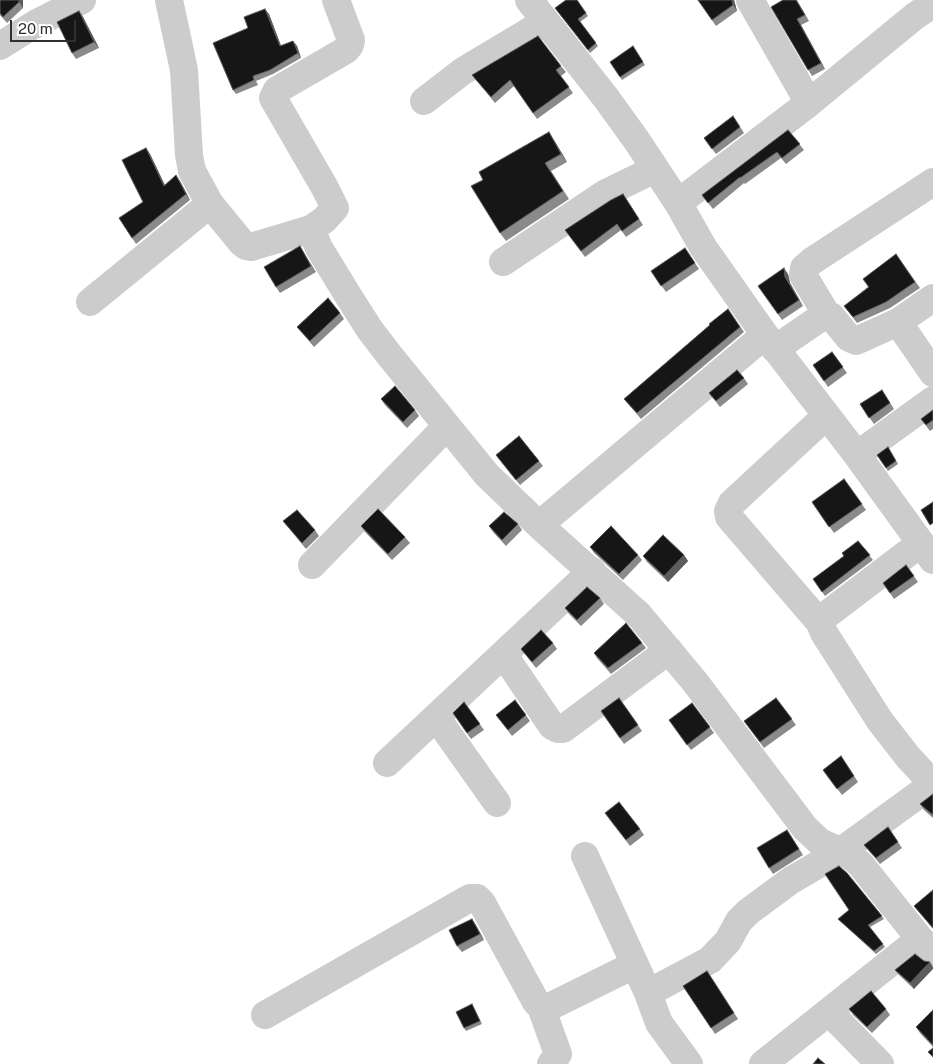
<!DOCTYPE html>
<style>
body{margin:0}
#map{position:relative;width:933px;height:1064px;overflow:hidden;background:#fff;font-family:"Public Sans",sans-serif}
canvas{display:block}
.scale{position:absolute;left:10px;top:20px;width:66px;height:22px;box-sizing:border-box;border:2px solid #2f2f2f;border-top:0;padding-left:6px;font-size:15px;line-height:18px;white-space:nowrap;color:#2f2f2f;-webkit-text-stroke:4px #fff;paint-order:stroke}
</style>
<div id="map">
<canvas width="933" height="1064"></canvas>
<div class="scale">20 m</div>
</div>
<script>
const ctx = document.querySelector('canvas').getContext('2d');
ctx.lineJoin = 'round';
function shape(rows) {
  const path = new Path2D();
  for (const r of rows) {
    path.moveTo(r[0], r[1]);
    for (let i = 2; i < r.length; i += 2) path.lineTo(r[i], r[i + 1]);
  }
  return path;
}
function strokePath(path, color, width, dash) {
  ctx.strokeStyle = color;
  ctx.lineWidth = width;
  ctx.lineCap = dash ? 'butt' : 'round';
  ctx.setLineDash(dash || []);
  ctx.stroke(path);
}
function fillPath(path, color) {
  ctx.fillStyle = color;
  ctx.fill(path, 'evenodd');
}
strokePath(shape([
 [169,0,184,70,189,155,192,171,210,204],
 [336,0,351,40,350,45,346,50,277,90,273,98,325,188,335,208,324,220,311,229,319,248,349,297,370,330,390,356,487,475,539,525,639,615,695,682,805,828,820,842,851,856,861,865,920,939,933,952],
 [529,0,606,98,637,141,678,203,703,247,765,335,857,455,933,560],
 [750,0,809,103,915,16,933,4],
 [0,46,35,24,82,0],
 [424,101,463,71,545,22],
 [678,203,809,103],
 [503,262,606,193,655,169],
 [933,298,898,322,933,373],
 [90,302,210,204,242,243,246,246,251,247,311,229],
 [827,315,803,275,804,268,812,261,933,182],
 [775,349,823,316,827,315,831,316,849,338,856,341,898,322],
 [857,455,933,400],
 [539,525,765,335],
 [312,565,447,426],
 [820,623,729,517,728,511,732,503,826,416],
 [504,655,552,726,558,729,563,729,669,650],
 [436,717,497,803],
 [387,763,592,571],
 [585,856,648,993,659,1023,689,1064],
 [648,993,710,960,728,941,739,921,748,912,790,881,841,851,933,784,908,757,880,721,824,633,820,623,825,616,921,543],
 [541,1007,558,1054,551,1064],
 [829,1012,880,1064],
 [265,1015,470,898,477,898,482,903,536,1002,541,1007,547,1008,634,965],
 [763,1064,920,939]
]), '#ccc', 28);
fillPath(shape([
 [0,0,23,1,23,8,7,23,0,15],
 [577,0,588,16,580,22,598,46,590,53,555,8],
 [698,0,734,0,737,11,716,26],
 [797,0,809,21,801,25,825,69,812,76,771,7],
 [79,11,83,17,99,48,76,59,72,53],
 [269,14,281,46,293,41,297,46,301,58,273,74,256,81,258,85,236,94,233,90,248,28],
 [633,46,645,65,622,80,610,62],
 [561,66,566,72,561,76,573,93,537,119,514,86,495,103,472,75],
 [733,116,744,133,716,154,704,138],
 [788,130,804,150,786,164,781,158,745,184,744,183,713,209,702,195],
 [554,140,567,162,551,171,569,199,506,241,500,233],
 [146,148,150,154,165,185,180,181,190,200,136,244,119,218,143,202],
 [623,194,643,225,626,237,621,230,585,257,565,230],
 [300,246,316,272,280,293,276,287],
 [685,248,699,269,666,292,651,271],
 [896,254,920,288,890,308,857,323,844,306,868,287,863,279],
 [788,274,790,283,803,306,782,320,758,286],
 [728,309,744,332,641,419,624,399],
 [340,313,344,319,314,347,302,333,297,327],
 [832,352,847,373,828,387,813,365],
 [744,378,748,384,720,407,709,393],
 [882,390,894,409,874,424,860,404],
 [381,399,415,410,419,416,407,428,385,405],
 [933,410,933,429,930,431,921,419],
 [888,447,898,464,888,471,877,455],
 [496,455,539,461,543,466,520,485],
 [844,479,866,510,834,533,812,502],
 [283,521,315,530,319,536,306,549],
 [518,524,522,530,506,546,493,532,489,526],
 [361,526,405,537,410,543,392,560,365,532],
 [858,541,873,560,825,596,813,579,844,556],
 [590,547,638,555,642,560,623,580,594,553],
 [684,555,688,561,668,582,647,562,643,556],
 [906,565,918,582,894,599,883,583],
 [600,598,604,604,581,626,569,614,565,608],
 [553,643,557,649,536,668,521,649],
 [642,643,646,648,611,674,597,658,594,653],
 [619,698,642,731,624,744,601,711],
 [776,698,796,725,764,748,744,721],
 [515,700,530,721,512,736,496,715],
 [464,702,484,730,471,739,453,713],
 [692,703,714,733,691,750,669,720],
 [841,756,858,782,842,795,823,770],
 [933,794,933,818,924,810,920,804],
 [609,819,640,829,644,835,630,846],
 [888,827,902,848,880,864,864,845],
 [791,836,803,855,773,874,769,868],
 [847,873,884,919,870,927,885,947,876,954,841,922,838,919,849,910],
 [933,890,933,929,914,906],
 [476,925,484,940,462,952,457,946],
 [924,961,914,989,899,975,895,970],
 [707,971,738,1019,715,1034,683,986],
 [472,1004,482,1024,466,1031,464,1028],
 [849,1009,886,1009,890,1015,872,1033,853,1015],
 [933,1010,933,1047,920,1033,916,1027]
]), '#8a8a8a');
fillPath(shape([
 [19,0,23,0,23,8,19,2],
 [732,0,734,0,737,11,733,5],
 [265,9,269,14,283,51,280,46],
 [79,11,83,17,99,48,94,42],
 [797,19,801,25,825,69,821,63],
 [293,41,297,46,301,58,298,53],
 [549,132,554,140,567,162,561,154],
 [146,148,150,154,168,192,164,186],
 [176,175,180,181,190,200,186,194],
 [784,268,788,274,790,283,803,306,785,277],
 [684,555,688,561,668,582,664,576],
 [472,919,476,925,484,940,480,934],
 [930,962,933,967,933,969,914,989,910,983]
]), '#5c5c5c');
const building = shape([
 [0,0,19,0,19,2,3,17,0,13,0,0],
 [566,0,577,0,586,13,578,19,596,43,588,50,555,8,566,0],
 [698,0,732,0,733,5,712,20,698,0],
 [783,0,796,0,805,15,797,19,821,63,808,70,771,7,783,0],
 [265,9,280,46,293,41,298,53,270,70,253,76,254,80,233,90,213,43,248,28,244,17,265,9],
 [79,11,94,42,72,53,57,22,79,11],
 [538,36,561,66,556,70,569,87,533,113,510,80,491,97,472,75,538,36],
 [633,46,643,62,620,77,610,62,633,46],
 [733,116,740,127,712,149,704,138,733,116],
 [788,130,800,144,782,158,777,152,740,178,740,177,708,203,702,195,788,130],
 [549,132,561,154,545,163,563,191,500,233,471,186,483,180,479,172,549,132],
 [146,148,164,186,176,175,186,194,132,238,119,218,143,202,122,160,146,148],
 [623,194,639,219,622,231,617,224,581,251,565,230,611,200,623,194],
 [300,246,311,266,276,287,264,267,300,246],
 [685,248,695,263,661,286,651,271,685,248],
 [896,254,915,282,886,302,853,317,844,306,869,287,863,279,896,254],
 [784,268,785,277,799,300,778,314,758,286,784,268],
 [328,298,340,313,310,341,297,327,328,298],
 [728,309,740,327,637,413,624,399,710,325,709,324,728,309],
 [832,352,843,367,824,381,813,365,832,352],
 [737,370,744,378,716,401,709,393,737,370],
 [395,386,415,410,403,422,381,399,395,386],
 [882,390,890,403,869,418,860,404,882,390],
 [933,410,933,420,926,425,921,419,933,410],
 [519,436,539,461,516,480,496,455,519,436],
 [888,447,896,461,886,468,877,455,888,447],
 [844,479,862,504,829,527,812,502,844,479],
 [933,502,933,523,930,525,921,510,933,502],
 [378,509,405,537,388,554,361,526,378,509],
 [297,510,315,530,302,543,283,521,297,510],
 [504,512,518,524,502,540,489,526,504,512],
 [611,526,638,555,619,574,590,547,611,526],
 [663,535,684,555,664,576,643,556,663,535],
 [858,541,870,555,822,592,813,579,844,556,842,553,858,541],
 [906,565,914,576,890,593,883,583,906,565],
 [587,587,600,598,577,620,565,608,587,587],
 [626,623,642,643,608,668,594,653,626,623],
 [541,630,553,643,532,662,521,649,541,630],
 [619,698,638,725,620,738,601,711,619,698],
 [776,698,792,719,760,742,744,721,776,698],
 [515,700,526,715,508,730,496,715,515,700],
 [464,702,480,724,467,733,453,713,464,702],
 [692,703,710,727,687,745,669,720,692,703],
 [841,756,854,776,837,789,823,770,841,756],
 [933,794,933,815,920,804,933,794],
 [619,802,640,829,626,840,605,813,619,802],
 [888,827,898,842,876,858,864,845,888,827],
 [787,830,799,849,769,868,757,848,787,830],
 [839,866,847,873,882,916,868,925,883,944,874,951,838,919,849,910,825,874,839,866],
 [933,890,933,928,914,906,933,890],
 [472,919,480,934,457,946,449,930,472,919],
 [915,954,924,961,930,962,910,983,895,970,915,954],
 [707,971,734,1013,711,1028,683,986,707,971],
 [871,991,886,1009,867,1027,849,1009,871,991],
 [472,1004,480,1021,464,1028,456,1012,472,1004],
 [933,1010,933,1045,916,1027,933,1010],
 [933,1048,933,1057,928,1052,933,1048],
 [818,1058,825,1064,813,1064,818,1058]
]);
fillPath(building, '#161616');
strokePath(building, '#5c5c5c', 1);
</script>
